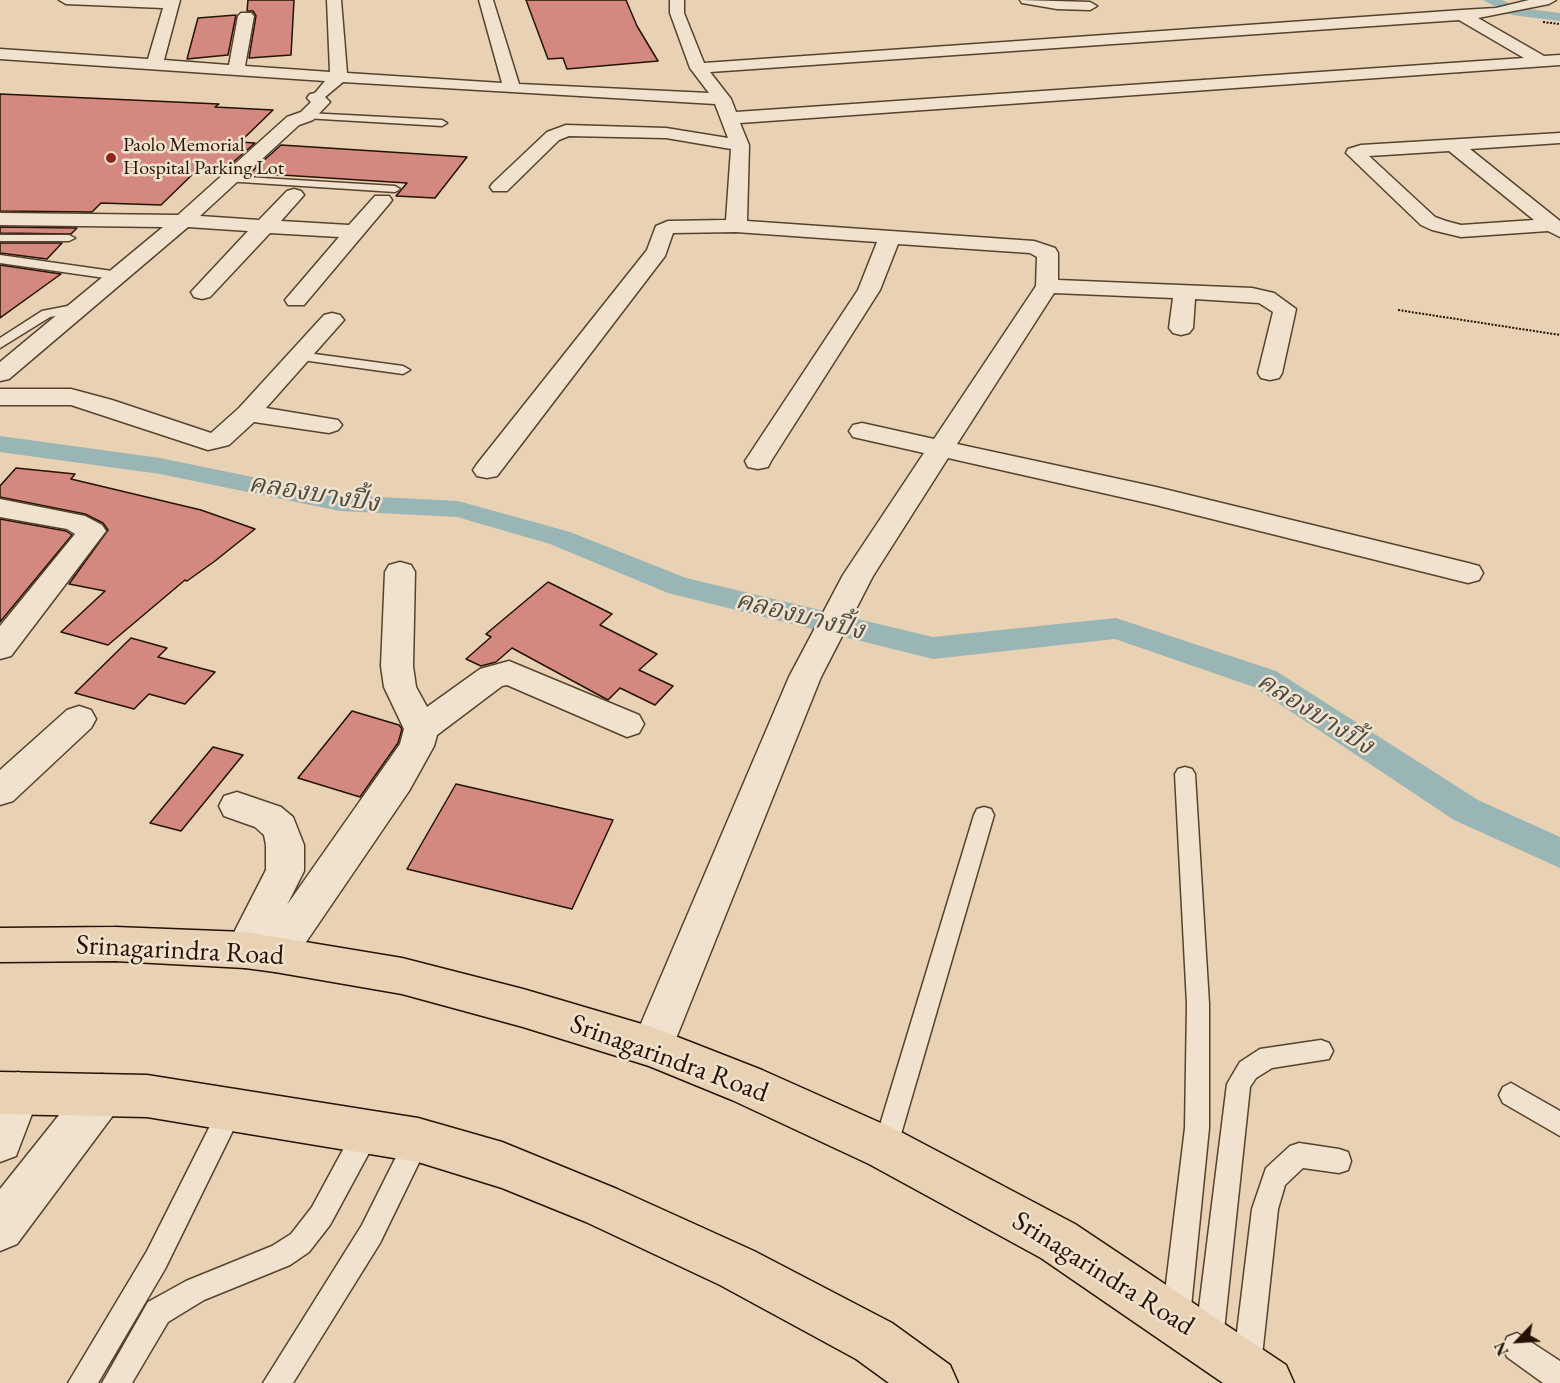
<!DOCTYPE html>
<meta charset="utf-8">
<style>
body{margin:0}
#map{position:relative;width:1560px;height:1383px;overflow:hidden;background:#e8d2b3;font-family:"EB Garamond",serif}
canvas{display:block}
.north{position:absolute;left:1488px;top:1311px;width:60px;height:60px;-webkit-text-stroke:4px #f0e2ce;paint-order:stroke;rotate:245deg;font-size:16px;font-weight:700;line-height:24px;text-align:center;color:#251200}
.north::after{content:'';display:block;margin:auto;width:21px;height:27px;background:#251200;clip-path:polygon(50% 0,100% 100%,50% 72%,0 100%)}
</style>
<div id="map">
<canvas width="1560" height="1383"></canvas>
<div class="north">N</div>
</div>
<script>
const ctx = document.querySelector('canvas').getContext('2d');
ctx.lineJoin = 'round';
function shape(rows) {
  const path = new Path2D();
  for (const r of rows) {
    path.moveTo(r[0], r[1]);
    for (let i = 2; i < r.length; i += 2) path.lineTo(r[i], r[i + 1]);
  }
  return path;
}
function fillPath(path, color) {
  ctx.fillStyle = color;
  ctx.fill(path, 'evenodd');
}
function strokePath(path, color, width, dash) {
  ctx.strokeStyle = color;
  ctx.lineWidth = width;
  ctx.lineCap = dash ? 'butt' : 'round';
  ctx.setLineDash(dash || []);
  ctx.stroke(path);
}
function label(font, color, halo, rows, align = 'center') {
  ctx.font = font + ' "EB Garamond","Noto Serif Thai",serif';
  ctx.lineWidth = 5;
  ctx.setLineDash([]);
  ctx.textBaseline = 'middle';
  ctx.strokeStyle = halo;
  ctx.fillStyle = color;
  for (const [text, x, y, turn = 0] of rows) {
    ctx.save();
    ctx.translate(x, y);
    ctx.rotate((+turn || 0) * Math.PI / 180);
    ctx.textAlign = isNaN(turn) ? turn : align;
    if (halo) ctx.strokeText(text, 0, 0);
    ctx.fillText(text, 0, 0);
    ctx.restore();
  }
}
fillPath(shape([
 [1483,0,1502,0,1520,8,1560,13,1560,21,1512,15,1483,0],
 [0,436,160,458,340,495,458,501,570,532,686,578,933,637,1116,618,1276,671,1478,800,1560,837,1560,868,1454,820,1254,687,1115,639,933,659,668,593,550,544,457,517,340,511,160,474,0,452,0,436]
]), '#9ab5b6');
const building = shape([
 [248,0,294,0,291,55,249,58,256,16,253,11,247,11,248,0],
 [526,0,626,0,637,26,658,61,567,69,563,58,548,59,526,0],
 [236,15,228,55,187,59,198,18,236,15],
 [0,94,219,104,215,107,273,110,240,142,255,143,223,171,198,169,161,205,101,203,92,212,0,211,0,94],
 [281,145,467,157,435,198,396,196,407,183,250,173,281,145],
 [0,227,77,228,71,234,0,233,0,227],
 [0,243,62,243,47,259,0,253,0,243],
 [0,265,61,274,0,318,0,265],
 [16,468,75,474,71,479,201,510,255,529,215,561,187,581,185,580,108,645,61,632,105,591,69,584,108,530,103,523,85,514,0,497,0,486,16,468],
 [0,519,66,531,72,535,0,622,0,519],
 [548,582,612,614,600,625,657,654,639,670,673,686,655,705,620,688,608,700,512,648,496,662,481,666,466,659,491,637,486,634,548,582],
 [131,638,167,648,158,657,215,672,185,704,149,694,134,709,75,693,131,638],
 [352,711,399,725,402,729,398,743,360,797,298,778,352,711],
 [213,747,243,755,181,831,150,823,213,747],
 [456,784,613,820,572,909,407,869,456,784]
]);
fillPath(building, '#d48980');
strokePath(building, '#251200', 1.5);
const lane = shape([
 [307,113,442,120,447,123,442,126,304,118,304,114,307,113],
 [229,176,395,186,400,189,395,192,225,181,225,177,229,176],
 [0,235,69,235,75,238,69,241,0,241,0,235],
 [0,255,119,272,125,276,119,280,0,263,0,255],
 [83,303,89,307,87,310,50,317,0,348,0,338,42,311,83,303],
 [300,352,403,366,410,370,403,374,295,359,295,353,300,352],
 [1185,767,1192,769,1195,774,1209,1004,1209,1128,1190,1317,1186,1327,1176,1331,1166,1327,1162,1317,1185,1128,1187,1004,1175,774,1178,769,1185,767],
 [984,807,991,809,994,815,897,1148,894,1157,885,1160,876,1157,873,1148,974,815,977,809,984,807],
 [1321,1040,1329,1043,1333,1051,1329,1059,1272,1068,1256,1078,1250,1087,1223,1340,1219,1350,1209,1354,1199,1350,1195,1340,1227,1084,1240,1062,1260,1049,1321,1040],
 [1511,1083,1560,1111,1560,1136,1503,1103,1499,1095,1503,1087,1511,1083],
 [231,1098,240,1102,243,1110,165,1269,98,1383,68,1383,147,1251,222,1102,231,1098],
 [367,1119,376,1122,379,1131,376,1140,330,1225,309,1252,290,1265,204,1300,168,1322,132,1383,102,1383,148,1302,186,1281,272,1246,291,1234,312,1207,358,1122,367,1119],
 [418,1128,427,1131,430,1140,380,1243,293,1383,263,1383,362,1225,409,1131,418,1128],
 [1299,1143,1339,1149,1348,1152,1351,1161,1348,1170,1339,1173,1303,1168,1285,1185,1278,1209,1261,1365,1257,1375,1247,1379,1237,1375,1233,1365,1252,1209,1266,1168,1290,1146,1299,1143],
 [1517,1333,1560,1361,1560,1383,1543,1383,1507,1357,1503,1347,1507,1337,1517,1333]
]);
const street = shape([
 [59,0,180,0,164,60,229,65,238,16,241,13,251,13,254,16,245,66,330,72,327,0,341,0,347,73,502,83,479,0,493,0,519,84,709,93,690,68,670,13,670,0,684,0,684,13,704,63,1462,10,1496,8,1529,0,1556,0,1549,4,1478,18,1544,56,1560,55,1560,65,740,123,749,145,747,221,1034,241,1055,248,1058,253,1058,280,1252,288,1274,293,1296,309,1282,373,1279,378,1270,380,1261,378,1258,373,1273,312,1259,303,1195,299,1193,328,1189,333,1181,335,1173,333,1169,328,1173,298,1054,293,957,444,1156,487,1468,563,1479,566,1483,573,1479,580,1468,583,1156,505,948,458,873,576,821,677,667,1061,652,1067,637,1061,631,1047,789,677,843,575,924,453,853,437,849,431,853,425,862,423,934,439,1036,286,1037,257,1030,253,898,244,880,290,771,461,768,467,758,469,748,467,745,461,858,290,877,242,736,232,673,233,665,256,497,476,487,478,477,476,473,470,477,464,647,250,656,226,668,221,726,220,731,149,666,138,569,136,559,140,507,191,493,191,490,187,493,183,547,132,566,125,666,128,728,138,715,104,343,82,325,97,330,102,313,120,299,125,200,216,259,220,287,191,294,189,301,191,304,195,281,221,349,225,375,196,389,196,392,200,389,204,304,305,288,305,285,300,339,237,270,233,210,297,202,299,194,297,191,292,248,231,188,227,9,379,0,381,0,362,163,227,0,225,0,213,178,215,287,117,301,112,311,102,307,98,310,94,315,93,325,81,0,59,0,49,148,59,163,8,66,4,59,0],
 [1459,20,1524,58,736,112,731,99,710,72,1459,20],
 [1020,0,1090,2,1097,6,1090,10,1057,9,1022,3,1020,0],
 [1560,133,1560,143,1470,149,1560,221,1560,237,1548,231,1461,237,1432,230,1421,225,1346,153,1348,149,1361,145,1560,133],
 [1449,151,1534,220,1461,225,1446,221,1435,217,1369,156,1449,151],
 [332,313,340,315,344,320,266,408,338,420,342,425,338,430,329,433,254,422,229,445,208,450,71,405,0,405,0,389,71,389,112,400,211,433,239,408,324,315,332,313],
 [0,499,85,516,102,525,106,531,11,656,0,659,0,626,75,534,67,529,0,517,0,499],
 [400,562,411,565,415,572,413,666,416,687,427,707,480,669,509,661,639,715,644,724,639,733,627,737,507,685,502,686,437,735,434,746,409,791,289,967,275,972,261,967,259,962,245,968,231,962,225,950,266,870,266,845,264,835,255,827,224,816,219,806,224,796,237,792,281,807,293,817,304,845,304,871,287,905,400,744,404,729,384,687,381,666,385,572,389,565,400,562],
 [79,706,91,710,96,719,91,728,13,801,0,805,0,770,67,710,79,706],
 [18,1072,33,1078,40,1093,16,1156,0,1162,0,1084,3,1078,18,1072],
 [102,1074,117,1080,124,1095,117,1110,17,1244,0,1251,0,1189,87,1080,102,1074]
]);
const primary = shape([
 [115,927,245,932,402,958,523,989,652,1027,762,1070,901,1132,1075,1224,1286,1365,1294,1383,1223,1383,1041,1258,869,1164,732,1100,649,1066,523,1027,402,994,275,972,245,968,115,961,0,962,0,928,115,927],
 [0,1072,147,1075,418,1118,502,1142,617,1189,754,1251,892,1323,950,1365,958,1383,889,1383,856,1359,720,1285,586,1222,502,1188,418,1162,147,1117,0,1114,0,1072]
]);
strokePath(lane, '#56422d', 3);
strokePath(street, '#56422d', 3);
strokePath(primary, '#251200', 3);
strokePath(shape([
 [1543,22,1560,24],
 [1398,310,1560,335]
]), '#251200', 2, [2, 1.5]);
fillPath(lane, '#f0e2ce');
fillPath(street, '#f0e2ce');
fillPath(primary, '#e8d2b3');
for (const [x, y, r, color] of [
 [111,158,6,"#8f2418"]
]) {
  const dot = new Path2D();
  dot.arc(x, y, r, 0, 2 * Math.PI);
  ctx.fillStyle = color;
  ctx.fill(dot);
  strokePath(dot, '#f0e2ce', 2);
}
label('20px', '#251200', '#f0e2ce', [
 ["Paolo Memorial",123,146],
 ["Hospital Parking Lot",123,169]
], 'left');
label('italic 26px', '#4e4b40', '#f0e2ce', [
 ["คลองบางปิ้ง",314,494,9],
 ["คลองบางปิ้ง",800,616,14],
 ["คลองบางปิ้ง",1315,714,32]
]);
label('28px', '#251200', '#f0e2ce', [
 ["Srinagarindra Road",180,951,3],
 ["Srinagarindra Road",669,1059,20],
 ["Srinagarindra Road",1103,1274,32]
]);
</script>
